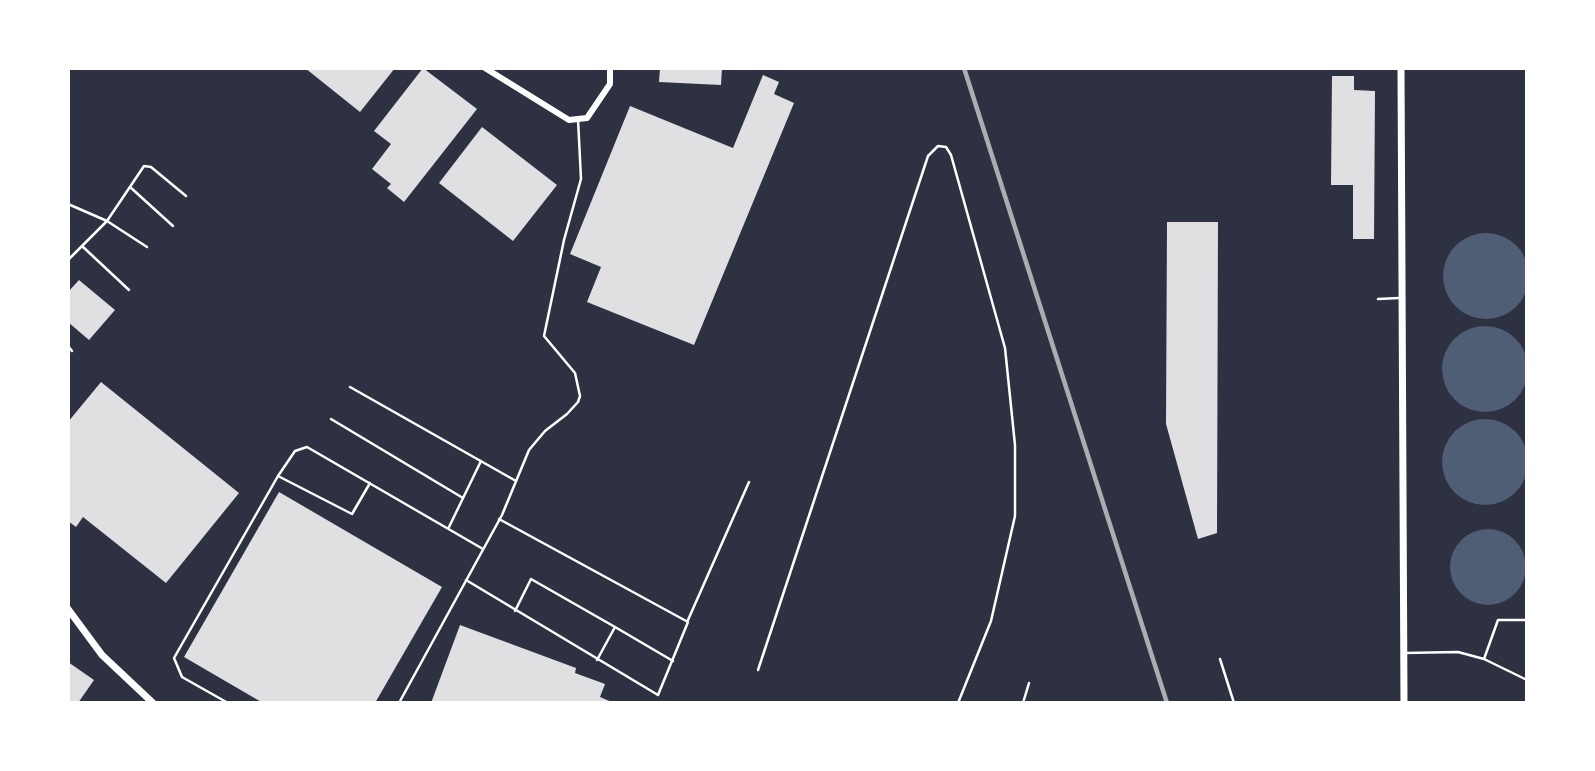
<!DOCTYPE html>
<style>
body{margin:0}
#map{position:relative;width:1595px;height:771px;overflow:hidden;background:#2d3142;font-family:"Nunito Sans",sans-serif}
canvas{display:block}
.frame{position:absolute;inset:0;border:70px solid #fff;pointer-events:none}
</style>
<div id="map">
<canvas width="1595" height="771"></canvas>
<div class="frame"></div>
</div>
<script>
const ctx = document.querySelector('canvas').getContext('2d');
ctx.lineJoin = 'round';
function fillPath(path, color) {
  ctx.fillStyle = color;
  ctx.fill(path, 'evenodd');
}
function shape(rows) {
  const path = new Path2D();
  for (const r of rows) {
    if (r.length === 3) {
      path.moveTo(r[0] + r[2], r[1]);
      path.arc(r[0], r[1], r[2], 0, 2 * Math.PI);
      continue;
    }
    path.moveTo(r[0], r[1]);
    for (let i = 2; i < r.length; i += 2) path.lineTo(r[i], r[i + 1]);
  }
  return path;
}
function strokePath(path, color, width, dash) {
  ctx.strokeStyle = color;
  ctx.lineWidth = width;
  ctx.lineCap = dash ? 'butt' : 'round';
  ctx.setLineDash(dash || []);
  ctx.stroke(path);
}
fillPath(shape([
 [1486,276,43],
 [1485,369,43],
 [1485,462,43],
 [1488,567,38]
]), '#4f5d75');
fillPath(shape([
 [305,68,395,68,360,112],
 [423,68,477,109,404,202,387,188,391,184,372,169,391,144,374,131],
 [660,68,722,68,721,85,659,82],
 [763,75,779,82,774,94,794,103,694,345,587,302,601,267,570,254,630,106,733,148],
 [1332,76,1354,76,1354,90,1375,91,1374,239,1353,239,1353,185,1331,185],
 [482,127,557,185,513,241,439,183],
 [1167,222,1218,222,1217,533,1198,539,1166,424],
 [79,280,115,310,89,340,68,322,68,292],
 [101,382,239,493,166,583,83,517,76,527,68,521,68,422],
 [279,492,442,587,375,703,263,703,184,657],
 [460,625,576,668,575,673,605,684,600,697,614,703,431,703],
 [68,662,94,680,78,703,68,703]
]), '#e0e0e3');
strokePath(shape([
 [130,187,173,226],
 [68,204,107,221,144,166,151,167,186,196],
 [82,246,107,221,147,247],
 [68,260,82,246,129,290],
 [1378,299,1399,298],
 [68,346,72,351],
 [350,387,516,481],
 [331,419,463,498],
 [278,476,352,514,370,483],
 [449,527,481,461],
 [466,580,658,695,688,622,499,519],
 [515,611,531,579,615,627,597,660],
 [688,620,749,482],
 [615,627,673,661],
 [1404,653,1458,652,1484,659,1527,680],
 [1220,659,1234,703],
 [1484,659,1498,620,1527,620],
 [758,670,928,156,938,146,946,147,951,155,1005,348,1015,445,1015,516,991,621,958,703],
 [228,703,182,677,174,658,278,476,295,451,307,447,483,549],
 [399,703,502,515,529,450,545,431,567,414,578,402,580,396,575,373,544,336,564,240,581,179,578,119],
 [1023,703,1029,683]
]), '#fff', 2.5);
strokePath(shape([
 [485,68,569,120,587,118,610,84,610,68]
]), '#fff', 6);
strokePath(shape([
 [1401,68,1404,703],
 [68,609,102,655,153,703]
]), '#fff', 7);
strokePath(shape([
 [964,68,1167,703]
]), '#abadb3', 4.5);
</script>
